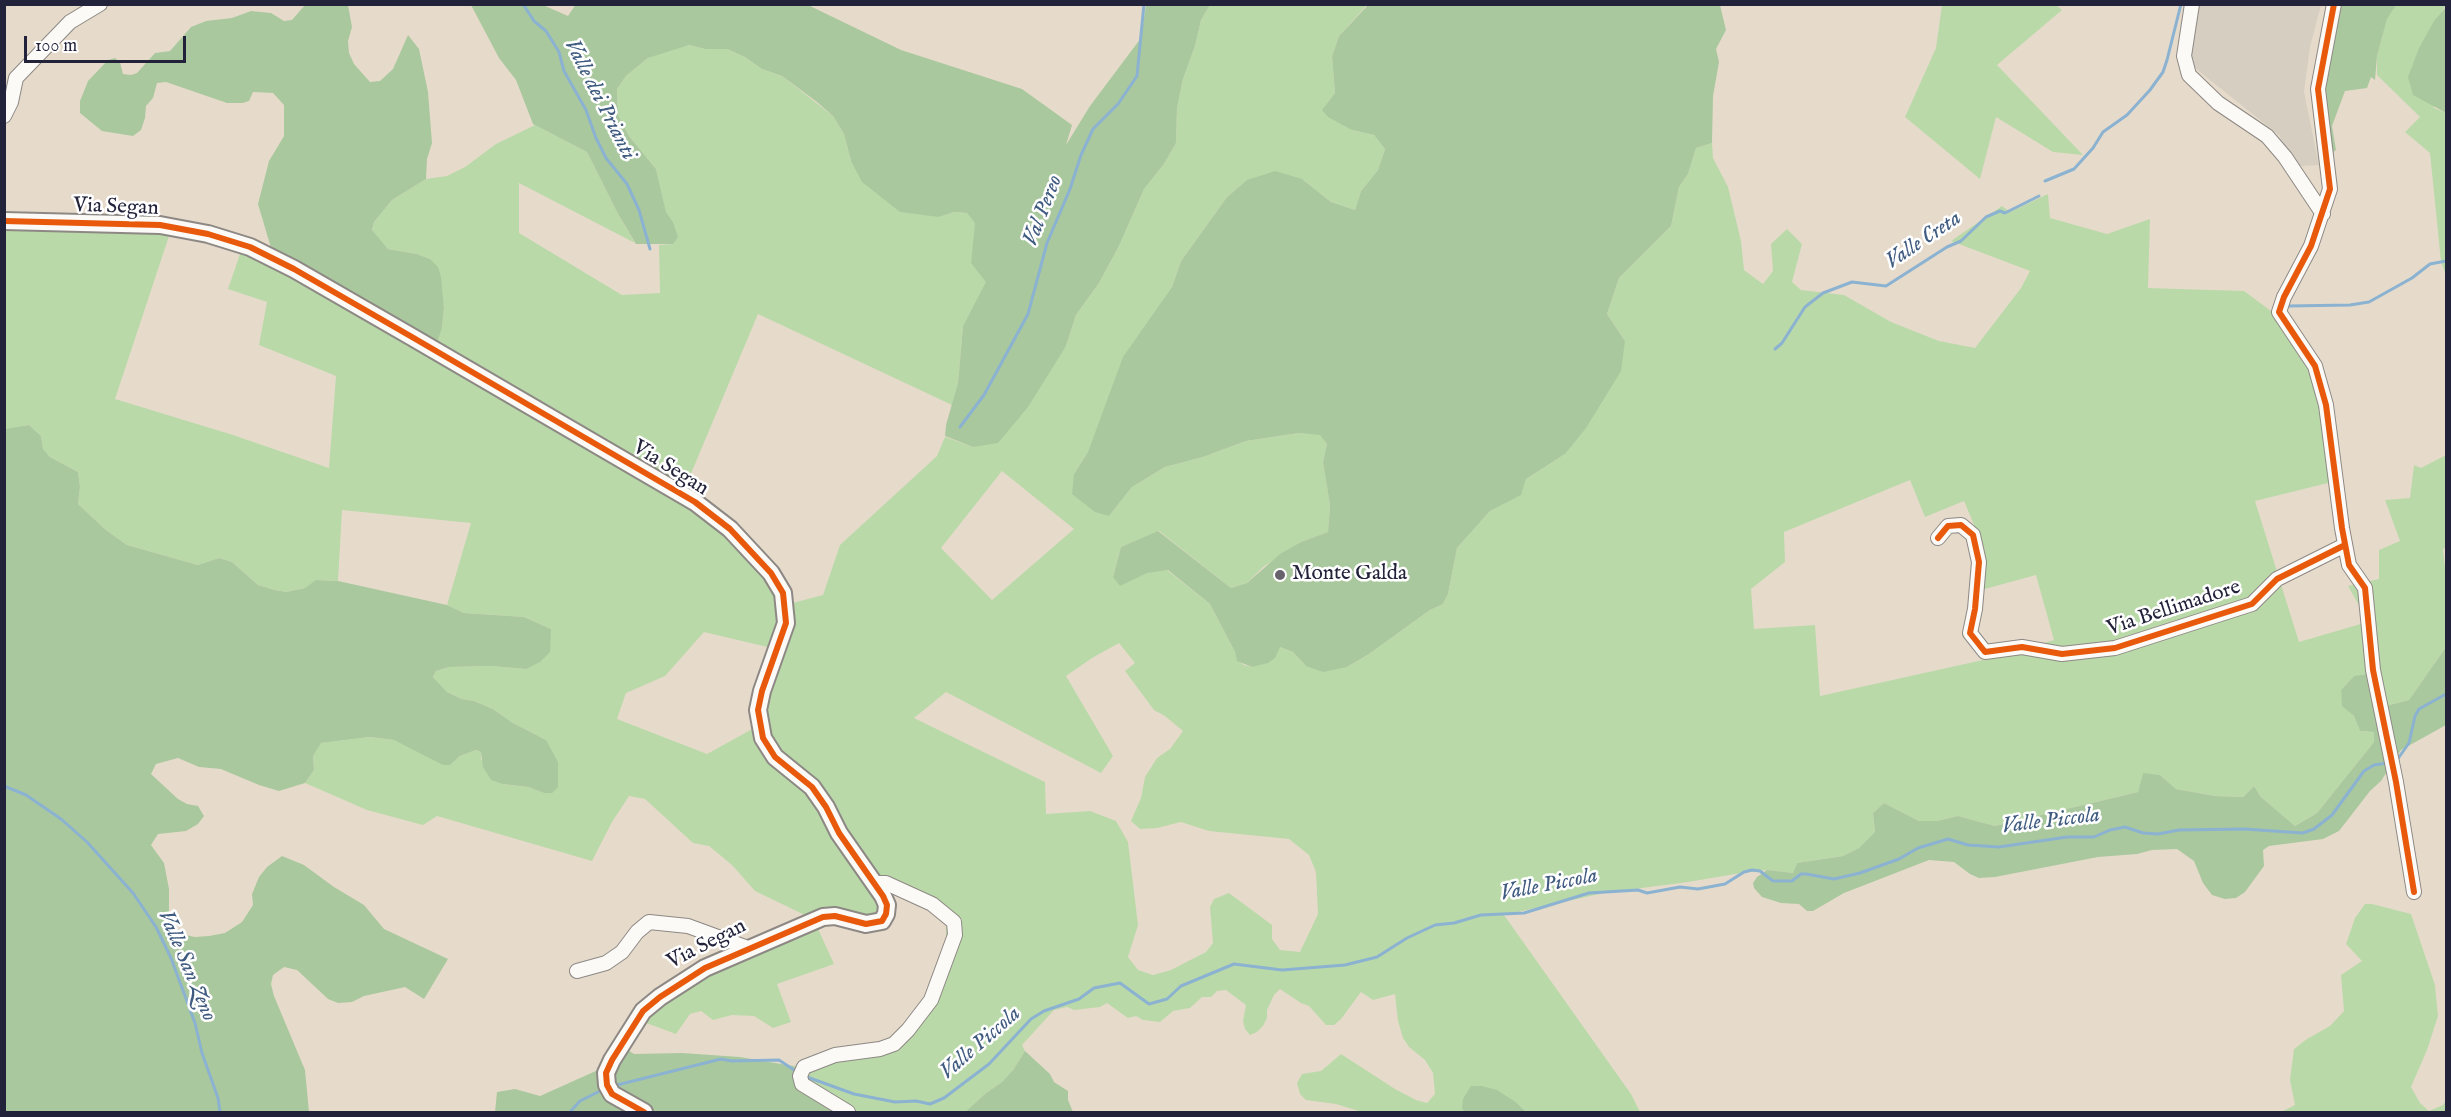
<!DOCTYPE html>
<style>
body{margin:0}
#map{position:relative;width:2451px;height:1117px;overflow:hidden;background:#e6dbcb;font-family:"IM FELL English",serif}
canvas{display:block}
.frame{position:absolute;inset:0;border:6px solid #22223b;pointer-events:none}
.scale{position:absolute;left:24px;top:36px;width:162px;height:27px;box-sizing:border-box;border:3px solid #22223b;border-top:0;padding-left:8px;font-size:18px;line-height:21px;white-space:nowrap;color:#22223b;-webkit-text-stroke:4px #fff;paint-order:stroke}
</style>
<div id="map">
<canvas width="2451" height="1117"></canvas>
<div class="frame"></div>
<div class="scale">100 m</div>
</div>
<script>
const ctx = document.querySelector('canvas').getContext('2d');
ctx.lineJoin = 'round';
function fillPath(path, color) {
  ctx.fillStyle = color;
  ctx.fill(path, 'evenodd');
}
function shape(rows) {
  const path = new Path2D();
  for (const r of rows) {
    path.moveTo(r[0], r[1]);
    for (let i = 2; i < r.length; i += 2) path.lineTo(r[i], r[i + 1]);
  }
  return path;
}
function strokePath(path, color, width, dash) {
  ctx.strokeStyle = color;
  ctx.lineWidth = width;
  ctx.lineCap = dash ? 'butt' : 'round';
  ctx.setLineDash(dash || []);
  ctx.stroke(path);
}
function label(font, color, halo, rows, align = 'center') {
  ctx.font = font + ' "IM FELL English",serif';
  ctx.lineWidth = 5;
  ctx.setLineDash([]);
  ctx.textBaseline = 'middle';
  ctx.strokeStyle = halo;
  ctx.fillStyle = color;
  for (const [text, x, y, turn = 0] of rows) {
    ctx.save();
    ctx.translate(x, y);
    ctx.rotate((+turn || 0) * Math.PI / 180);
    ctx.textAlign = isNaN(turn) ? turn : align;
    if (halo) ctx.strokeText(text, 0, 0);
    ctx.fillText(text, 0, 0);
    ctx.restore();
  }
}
fillPath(shape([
 [2198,5,2321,5,2310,47,2304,92,2319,165,2284,167,2280,136,2190,64]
]), '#d6cec1');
fillPath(shape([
 [2055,4,2062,10,1997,65,2083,155,2053,152,1996,117,1980,179,1905,117,1936,48,1942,5],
 [1210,5,1366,6,1339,36,1332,56,1335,93,1325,106,1352,130,1374,135,1385,149,1378,170,1361,191,1355,210,1331,202,1302,179,1247,180,1227,197,1181,261,1172,287,1154,314,1088,452,1074,474,1109,516,1132,487,1165,467,1203,457,1246,441,1299,433,1320,434,1327,444,1323,462,1330,505,1328,532,1301,542,1263,567,1247,583,1231,588,1159,531,1121,547,1113,577,1167,570,1210,604,1235,652,1237,660,1244,665,1252,667,1280,647,1293,652,1306,666,1347,667,1369,654,1430,610,1443,604,1448,594,1457,548,1490,511,1520,495,1526,479,1565,454,1625,341,1607,314,1619,278,1671,226,1679,187,1688,174,1696,148,1712,143,1713,158,1728,187,1741,241,1744,270,1763,284,1773,271,1771,244,1787,229,1802,244,1792,282,1801,290,1844,295,1891,322,1939,341,1975,348,2021,288,2030,271,1951,241,2002,206,2010,212,2048,194,2050,218,2107,234,2150,219,2148,288,2244,291,2290,325,2329,397,2328,483,2255,501,2299,642,2364,623,2361,609,2348,586,2379,579,2379,550,2400,541,2385,500,2410,498,2414,465,2421,468,2446,455,2446,546,2443,550,2446,576,2446,647,2409,700,2378,708,2354,676,2341,690,2343,706,2354,716,2360,731,2374,732,2374,742,2317,813,2295,826,2261,797,2254,786,2243,797,2215,796,2176,789,2160,775,2143,774,2138,792,1995,826,1958,816,1937,821,1919,821,1884,803,1873,813,1875,832,1859,848,1843,856,1797,863,1793,873,1767,870,1741,873,1688,882,1604,893,1504,915,1631,1094,1640,1112,1526,1112,1517,1103,1462,1109,1465,1112,1362,1112,1336,1104,1306,1100,1300,1094,1297,1083,1302,1074,1321,1071,1341,1054,1395,1089,1416,1100,1427,1103,1435,1094,1433,1073,1425,1060,1409,1047,1403,1038,1398,1021,1395,994,1373,1000,1361,992,1341,1019,1334,1025,1326,1025,1309,1006,1301,1003,1280,989,1274,995,1267,1010,1267,1018,1263,1026,1257,1032,1250,1035,1245,1029,1243,1021,1246,1005,1226,990,1217,991,1211,997,1202,997,1190,1008,1173,1011,1160,1022,1143,1020,1136,1016,1128,1018,1107,1003,1100,1007,1074,1010,1067,1007,1054,1010,1022,1045,1025,1051,1013,1070,1002,1082,986,1093,965,1112,850,1112,816,1088,793,1066,894,1039,921,1003,946,952,946,922,929,902,878,882,882,918,814,920,834,964,777,984,791,1022,773,1028,754,1016,732,1015,713,1020,701,1011,690,1014,676,1034,638,1020,669,990,813,919,755,891,732,865,709,846,693,843,645,799,629,796,612,822,592,861,437,816,423,825,367,810,305,783,314,770,313,756,320,743,368,737,394,740,450,765,460,756,476,750,481,752,481,759,503,784,528,787,544,793,546,740,513,723,493,709,474,701,462,699,447,692,433,677,436,671,449,667,491,666,526,669,551,629,524,617,464,613,447,605,471,523,342,510,338,581,317,580,305,588,286,592,275,590,258,585,232,562,219,558,198,565,127,545,106,530,78,504,80,487,78,472,50,457,43,449,41,436,29,425,5,429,5,220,172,227,115,399,233,435,329,468,336,376,259,345,267,302,228,289,243,245,442,328,444,308,442,293,430,259,417,254,388,249,372,231,374,222,392,200,426,179,447,176,465,167,496,144,535,125,587,152,618,214,635,243,519,183,519,233,622,295,660,293,659,245,673,244,673,222,666,213,656,169,629,136,618,115,617,89,626,76,648,58,671,49,689,45,705,49,727,49,745,57,762,69,782,76,833,116,844,134,851,161,939,217,954,212,967,213,975,222,975,233,987,282,963,326,958,383,952,405,758,314,682,495,741,540,785,605,823,595,840,545,937,456,945,437,973,447,1066,346,1076,315,1099,283,1119,246,1144,189,1164,164,1176,143,1177,108,1183,79,1195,46,1201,20],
 [1002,471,1074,529,992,600,941,548],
 [1910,480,1925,517,1964,501,1985,551,1981,590,2036,575,2054,640,1992,658,1820,696,1815,625,1754,629,1751,589,1785,562,1784,532],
 [704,632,780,650,756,727,707,754,617,719,626,693,665,676],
 [1119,643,1135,663,1125,671,1154,710,1165,716,1183,731,1170,749,1157,758,1145,777,1141,798,1131,821,1140,829,1157,828,1181,822,1209,831,1289,839,1309,855,1316,872,1318,914,1300,952,1280,950,1272,939,1272,925,1229,893,1214,899,1210,907,1213,943,1206,952,1171,970,1153,975,1138,970,1128,957,1138,925,1128,842,1116,821,1090,811,1046,814,1045,782,914,718,946,692,1101,773,1113,756,1066,676,1092,658],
 [2396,5,2446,5,2419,48,2434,108,2446,113,2446,275,2441,262,2430,153,2405,132,2420,117,2377,75,2377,56,2387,18],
 [2365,904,2372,904,2411,914,2435,985,2438,1016,2427,1050,2411,1087,2420,1103,2429,1111,2443,1105,2446,1100,2446,1112,2281,1112,2295,1105,2290,1080,2294,1049,2307,1039,2330,1026,2344,1011,2341,975,2362,961,2346,944,2355,918]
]), '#bad9a9');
fillPath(shape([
 [576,4,808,5,901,50,1022,89,1072,125,1066,145,1090,106,1141,38,1146,5,1210,5,1201,20,1195,46,1183,79,1177,108,1176,143,1164,164,1144,189,1119,246,1099,283,1076,315,1066,346,1028,407,998,443,973,447,945,436,946,425,958,383,963,326,986,282,971,263,975,223,967,213,954,212,939,217,900,212,862,182,851,161,844,134,833,116,817,102,782,76,762,69,745,57,727,49,705,49,689,45,648,58,626,76,617,89,618,115,629,136,656,169,666,212,673,222,678,237,673,244,636,244,618,214,587,152,533,124,516,80,499,58,471,5,543,5,568,16],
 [305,5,348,5,352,27,348,41,349,53,354,64,370,82,380,81,393,69,408,35,419,49,428,92,432,143,427,159,426,179,392,200,374,222,372,230,388,249,417,254,430,259,438,267,441,277,444,308,442,328,435,348,274,258,258,204,269,161,284,136,284,105,273,93,253,92,249,101,243,103,227,103,166,82,157,83,153,98,146,106,145,118,141,130,133,136,102,131,80,113,80,101,88,81,108,60,115,58,120,62,123,74,131,75,137,73,155,53,170,51,191,27,206,21,232,18,251,11,271,13,284,21,292,20],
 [1368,5,1720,5,1726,30,1716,49,1719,62,1713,96,1712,143,1696,148,1688,174,1679,187,1671,226,1619,278,1607,314,1625,341,1621,371,1586,428,1565,454,1526,479,1521,495,1490,511,1457,548,1448,594,1443,604,1430,610,1369,654,1347,667,1323,672,1306,666,1293,652,1280,647,1275,658,1268,663,1252,667,1237,661,1235,652,1210,604,1168,570,1147,573,1120,586,1113,577,1121,547,1158,531,1231,588,1247,583,1280,554,1301,542,1328,532,1330,505,1323,462,1327,444,1320,435,1299,433,1246,441,1203,457,1165,467,1132,487,1109,516,1095,512,1072,494,1074,474,1088,452,1123,357,1172,287,1181,261,1227,197,1247,180,1275,171,1302,179,1331,202,1355,210,1361,191,1378,170,1385,149,1374,135,1352,130,1328,117,1322,110,1335,93,1332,56,1339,36],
 [2338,5,2396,5,2387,19,2377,56,2375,80,2371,77,2367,88,2345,91,2332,126,2336,150,2330,155,2318,90],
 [2446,7,2446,113,2413,95,2408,77,2419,48,2434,21],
 [29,425,41,436,43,449,50,457,78,472,80,487,78,504,106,530,127,545,198,565,219,558,232,562,258,585,275,590,286,592,305,588,316,580,338,581,447,605,464,613,524,617,551,629,550,652,540,662,526,669,491,666,449,667,436,671,433,677,447,692,462,699,474,701,493,709,513,723,546,740,558,762,558,787,552,793,544,793,528,787,503,784,491,780,483,767,481,752,476,750,460,756,450,765,443,765,394,740,369,737,321,743,313,756,314,770,305,783,279,791,259,785,221,769,199,767,178,758,156,764,151,774,178,799,187,804,198,806,204,816,198,824,186,831,158,834,151,845,164,863,169,889,169,912,173,925,181,934,195,937,209,936,225,933,242,922,253,905,252,894,259,877,267,867,282,856,304,865,334,887,364,905,384,929,448,959,424,999,405,987,364,996,352,1002,338,1003,328,999,297,970,284,967,273,975,271,984,274,996,305,1070,309,1112,5,1112,4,429],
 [2446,647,2446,725,2401,750,2381,781,2370,791,2339,831,2323,839,2269,846,2263,850,2264,866,2245,892,2236,898,2225,899,2212,895,2203,883,2194,861,2177,849,2152,850,2137,854,2098,857,1995,877,1979,878,1970,874,1954,862,1929,860,1844,893,1813,911,1807,911,1799,904,1781,903,1762,897,1754,888,1753,883,1757,877,1767,870,1793,873,1797,863,1843,856,1859,848,1875,832,1873,813,1884,803,1919,821,1937,821,1958,816,1995,826,2138,792,2143,773,2160,775,2176,789,2215,796,2243,797,2254,786,2261,797,2295,826,2317,813,2374,742,2374,732,2360,731,2354,716,2342,706,2341,690,2354,676,2376,673,2378,708,2409,700],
 [620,1045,634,1054,682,1053,740,1057,793,1066,816,1088,850,1112,495,1112,497,1092,515,1089,540,1096,607,1066],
 [1025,1051,1050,1074,1054,1082,1068,1091,1068,1100,1073,1112,965,1112,986,1093,1002,1082,1013,1070],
 [1471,1086,1482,1086,1497,1090,1517,1103,1526,1112,1465,1112,1462,1109,1463,1099]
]), '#aac89e');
strokePath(shape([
 [523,4,534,21,546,31,559,52,564,71,586,110,596,138,606,158,627,184,639,210,650,249],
 [2045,181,2074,169,2093,148,2103,132,2127,115,2150,90,2163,72,2167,60,2181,4],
 [2288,306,2350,305,2369,302,2412,278,2430,264,2446,261],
 [1775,349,1782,343,1805,307,1823,293,1852,282,1886,286,1947,247,1961,241,1986,217,2000,211,2005,213,2039,196],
 [960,427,984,395,1028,314,1047,243,1070,189,1081,155,1093,129,1118,104,1137,76,1144,4],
 [2397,760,2409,743,2415,716,2419,709,2446,694],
 [4,786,26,795,61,819,87,842,133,893,156,927,171,958,195,1023,202,1053,218,1098,220,1112],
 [807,1077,854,1094,895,1102,916,1101,930,1104,944,1098,989,1064,1031,1019,1044,1011,1079,999,1094,988,1120,983,1149,1004,1167,999,1181,986,1234,964,1282,970,1345,965,1377,957,1407,938,1435,925,1454,923,1481,915,1524,913,1589,893,1638,890,1647,893,1680,887,1698,889,1725,884,1744,872,1752,870,1760,871,1773,881,1792,881,1801,874,1806,874,1834,879,1860,873,1899,859,1918,848,1948,839,1968,845,1999,847,2067,837,2094,837,2110,830,2125,827,2143,833,2158,834,2179,830,2244,829,2303,833,2314,829,2332,815,2364,771,2374,765,2388,763],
 [617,1085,721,1059,732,1061,779,1060,797,1072],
 [570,1112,580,1101,602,1090]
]), '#8bb2d1', 3);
const minor = shape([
 [2192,4,2184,56,2189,75,2218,103,2267,136,2285,157,2323,214],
 [2334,4,2318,89,2330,189,2311,246,2284,297,2279,312,2315,366,2326,405,2342,528,2349,565,2365,588,2373,670,2396,782,2414,892],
 [4,116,11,102,16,78,70,22,100,4],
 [1938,538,1948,526,1961,525,1973,535,1979,562,1975,609,1970,633,1985,652,2022,647,2062,654,2115,648,2252,604,2277,579,2345,545],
 [577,971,606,963,622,952,637,932,649,922,688,926,748,948],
 [848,1112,802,1084,800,1076,804,1067,835,1055,880,1049,894,1044,908,1030,931,1000,955,935,954,922,932,904,886,883,874,883]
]);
const tertiary = shape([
 [4,221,160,225,208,234,250,247,294,269,412,337,695,502,730,529,771,573,783,593,786,623,762,691,758,710,763,738,775,757,812,787,826,807,839,833,883,896,887,905,886,914,882,921,866,924,835,916,823,917,705,968,660,997,643,1011,612,1060,606,1073,607,1085,612,1094,644,1112]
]);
strokePath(minor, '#8d8884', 16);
strokePath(tertiary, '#8d8884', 20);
strokePath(minor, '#fbfaf7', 14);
strokePath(tertiary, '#fbfaf7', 16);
strokePath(shape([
 [2334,4,2318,89,2330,189,2311,246,2284,297,2279,312,2315,366,2326,405,2342,528,2349,565,2365,588,2373,670,2396,782,2414,892],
 [4,221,160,225,208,234,250,247,294,269,412,337,695,502,730,529,771,573,783,593,786,623,762,691,758,710,763,738,775,757,812,787,826,807,839,833,883,896,887,905,886,914,882,921,866,924,835,916,823,917,705,968,660,997,643,1011,612,1060,606,1073,607,1085,612,1094,644,1112],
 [1938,538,1948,526,1961,525,1973,535,1979,562,1975,609,1970,633,1985,652,2022,647,2062,654,2115,648,2252,604,2277,579,2345,545]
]), '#e8590c', 6);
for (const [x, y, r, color] of [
 [1280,575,6,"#67636d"]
]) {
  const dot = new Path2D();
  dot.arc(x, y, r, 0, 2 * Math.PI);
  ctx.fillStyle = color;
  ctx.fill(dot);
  strokePath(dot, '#fff', 2);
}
label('21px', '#22223b', '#fff', [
 ["Via Segan",116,208,2],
 ["Via Segan",670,469,32],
 ["Via Bellimadore",2174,609,-18],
 ["Via Segan",707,945,-27]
]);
label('21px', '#22223b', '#fff', [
 ["Monte Galda",1292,575]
], 'left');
label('italic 22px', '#405b80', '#fff', [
 ["Valle dei Prianti",599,100,63],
 ["Val Pereo",1044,211,-69],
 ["Valle Creta",1924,241,-34],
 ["Valle Piccola",2051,822,-7],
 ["Valle Piccola",1549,886,-11],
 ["Valle San Zeno",186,966,67],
 ["Valle Piccola",981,1044,-41]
]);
</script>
